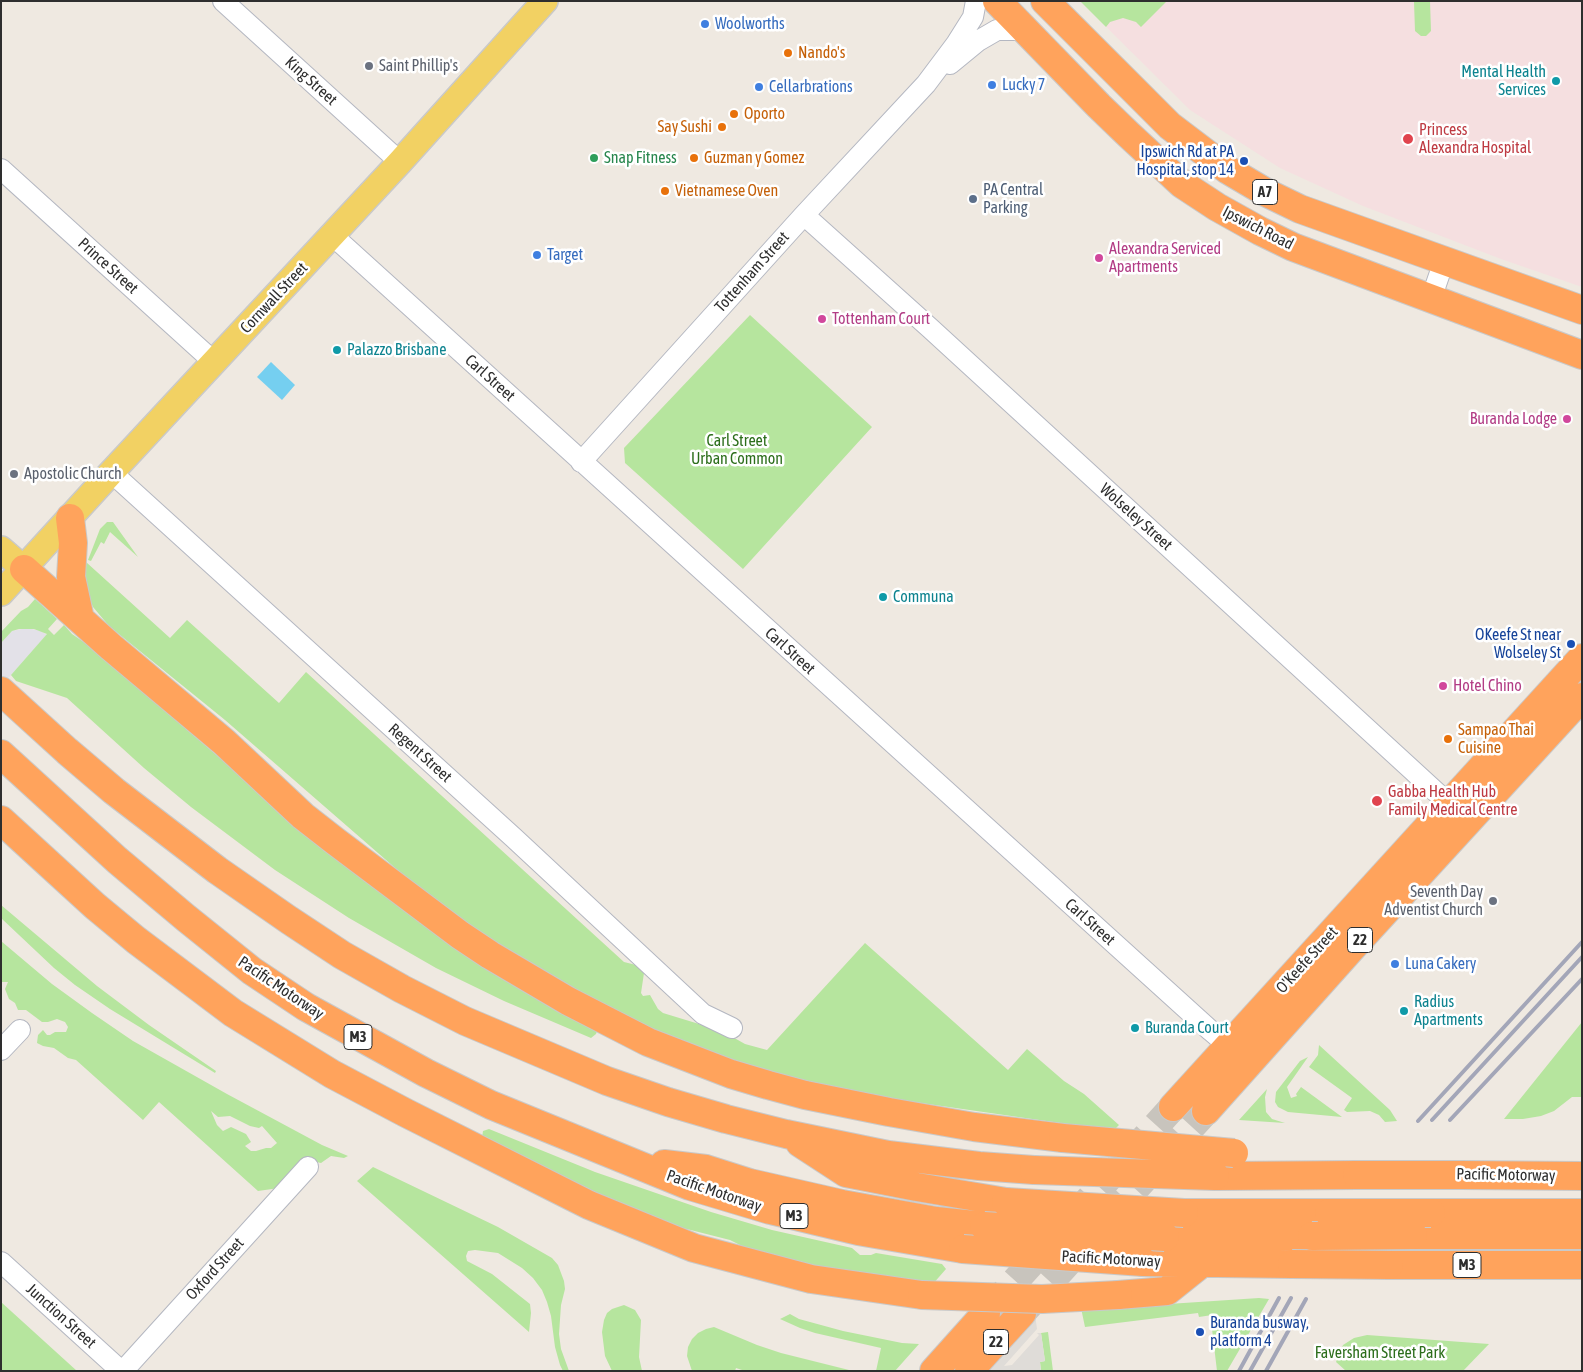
<!DOCTYPE html>
<style>
body{margin:0}
#map{position:relative;width:1583px;height:1372px;overflow:hidden;background:#efe9e1;font-family:"Asap Condensed",sans-serif}
canvas{display:block}
.frame{position:absolute;inset:0;border:2px solid #2e2e2e;pointer-events:none}
</style>
<div id="map">
<canvas width="1583" height="1372"></canvas>
<div class="frame"></div>
</div>
<script>
const ctx = document.querySelector('canvas').getContext('2d');
ctx.lineJoin = 'round';
function fillPath(path, color) {
  ctx.fillStyle = color;
  ctx.fill(path, 'evenodd');
}
function shape(rows) {
  const path = new Path2D();
  for (const r of rows) {
    path.moveTo(r[0], r[1]);
    for (let i = 2; i < r.length; i += 2) path.lineTo(r[i], r[i + 1]);
  }
  return path;
}
function strokePath(path, color, width, dash) {
  ctx.strokeStyle = color;
  ctx.lineWidth = width;
  ctx.lineCap = dash ? 'butt' : 'round';
  ctx.setLineDash(dash || []);
  ctx.stroke(path);
}
function label(font, color, halo, rows, align = 'center') {
  ctx.font = font + ' "Asap Condensed",sans-serif';
  ctx.lineWidth = 5;
  ctx.setLineDash([]);
  ctx.textBaseline = 'middle';
  ctx.strokeStyle = halo;
  ctx.fillStyle = color;
  for (const [text, x, y, turn = 0] of rows) {
    ctx.save();
    ctx.translate(x, y);
    ctx.rotate((+turn || 0) * Math.PI / 180);
    ctx.textAlign = isNaN(turn) ? turn : align;
    if (halo) ctx.strokeText(text, 0, 0);
    ctx.fillText(text, 0, 0);
    ctx.restore();
  }
}
fillPath(shape([
 [27,628,41,631,47,635,1,686,1,643,12,631]
]), '#e3e1e8');
fillPath(shape([
 [1080,1,1582,1,1582,287,1501,259,1363,206,1280,168,1190,110]
]), '#f5dfe0');
fillPath(shape([
 [1080,1,1167,1,1141,27,1136,22,1123,18,1110,22,1106,27],
 [1430,1,1431,31,1426,36,1421,36,1415,31,1414,2],
 [750,315,872,427,743,569,625,463,624,448],
 [107,522,113,522,138,557,110,532,104,544,101,542,91,561,88,560,100,529],
 [86,562,170,638,187,620,279,703,306,672,624,962,636,965,644,973,641,993,643,996,650,995,658,1009,663,1013,722,1031,745,1044,767,1050,865,943,1008,1070,1027,1049,1064,1081,1084,1094,1119,1125,1115,1129,1074,1125,872,1096,792,1078,709,1053,624,1018,494,942,424,893,225,720,109,626,93,607,82,583],
 [35,599,57,619,48,629,54,635,64,625,72,634,88,645,242,777,597,1031,596,1034,591,1038,504,1001,436,968,349,918,275,870,191,807,144,768,67,698,16,681,11,675,47,634,34,629,19,629,12,631,1,643,1,632,21,611,28,607],
 [1,905,97,986,149,1025,216,1071,215,1073,110,1009,75,985,54,968,1,918],
 [1,941,52,984,92,1013,133,1041,227,1094,322,1145,348,1156,344,1158,331,1156,321,1163,312,1161,286,1187,258,1191,159,1102,143,1120,76,1060,68,1058,54,1048,43,1046,37,1043,38,1035,43,1030,47,1035,50,1035,55,1032,66,1032,68,1027,65,1022,57,1019,48,1022,42,1022,26,1010,18,1010,15,1003,9,999,5,989,8,982,2,982,1,978],
 [211,1111,218,1117,230,1116,250,1126,259,1128,262,1126,277,1143,271,1148,266,1148,256,1151,251,1151,245,1146,251,1142,246,1134,231,1127,223,1131,217,1125],
 [1582,1022,1582,1097,1572,1097,1554,1111,1541,1116,1523,1119,1504,1119],
 [1319,1045,1390,1110,1397,1121,1385,1122,1379,1115,1370,1111,1347,1112,1344,1110,1352,1098,1309,1067,1318,1055],
 [1308,1057,1287,1087,1291,1098,1297,1096,1296,1094,1301,1087,1342,1117,1288,1112,1278,1107,1275,1102,1276,1092,1300,1061],
 [1267,1089,1265,1097,1266,1112,1272,1119,1285,1123,1239,1120],
 [489,1129,595,1172,711,1212,772,1230,852,1248,860,1255,871,1255,876,1253,942,1264,946,1269,932,1285,845,1275,752,1251,730,1240,671,1225,598,1197,482,1138,483,1131],
 [373,1167,498,1227,552,1258,558,1265,564,1281,565,1289,561,1305,559,1334,561,1349,569,1371,563,1371,560,1365,555,1347,551,1316,547,1302,542,1290,533,1278,522,1268,498,1253,475,1250,468,1251,466,1256,467,1261,492,1274,530,1304,531,1313,529,1332,357,1181],
 [1259,1298,1269,1299,1227,1371,1217,1371,1212,1329,1214,1329,1212,1315,1199,1317,1198,1313,1085,1327,1081,1308,1108,1308],
 [1,1302,77,1371,1,1371],
 [624,1305,635,1310,641,1320,639,1357,642,1371,612,1371,605,1356,602,1332,604,1320,607,1313,612,1309],
 [790,1314,799,1319,843,1331,902,1343,919,1344,895,1371,876,1371,881,1348,815,1333,800,1328,780,1319],
 [714,1327,757,1345,781,1353,853,1371,745,1371,736,1368,735,1371,692,1371,687,1356,688,1347,692,1339,698,1333,706,1329],
 [1048,1332,1053,1371,1041,1371,1040,1362,1045,1361,1041,1333],
 [1367,1335,1489,1344,1463,1371,1346,1371,1336,1362,1343,1345,1354,1338]
]), '#b6e59e');
fillPath(shape([
 [1035,1314,1037,1329,1004,1366,1012,1365,1039,1335,1037,1333,1041,1333,1045,1361,1040,1362,1041,1371,983,1371]
]), '#dfdcd8');
fillPath(shape([
 [271,362,295,385,282,400,257,377]
]), '#75cff0');
strokePath(shape([
 [987,1312,1173,1107],
 [1022,1313,1206,1111]
]), '#c8c4bd', 28, [28, 14]);
const minor = shape([
 [223,1,400,162],
 [950,64,978,41,997,30,1025,30],
 [1,169,214,362],
 [804,215,931,329,1459,813],
 [332,235,1211,1031,1239,1055],
 [1431,299,1444,261],
 [581,462,804,215,926,84,956,44,973,17,976,1],
 [111,472,514,838,703,1014,732,1028],
 [1,1050,20,1030],
 [1,1262,121,1371],
 [123,1371,308,1167]
]);
const major = shape([
 [1,549,24,569],
 [1,593,107,477,400,162,545,1]
]);
const highway = shape([
 [997,1,1099,106,1128,134,1182,184,1217,207,1260,231,1293,247,1582,355],
 [1045,1,1170,126,1228,170,1267,193,1300,209,1582,310],
 [70,518,73,543,71,577,80,619],
 [24,569,111,647,224,742,303,816,335,841,460,935,490,955,568,1001,648,1042,731,1074,768,1085,805,1095,889,1112,974,1127,1063,1138],
 [1,691,67,751,114,791,217,870,289,920,342,955,402,989,465,1021,607,1081,668,1102,726,1119,786,1134,888,1155,979,1166,1034,1170],
 [1,754,117,860,186,918,252,971,306,1007,426,1073,491,1105,690,1186,770,1210,858,1231,963,1249],
 [1,820,95,906,136,940,233,1013,332,1074,406,1113,589,1205,694,1248,811,1279,922,1295],
 [1173,1107,1582,658],
 [1206,1111,1350,950,1582,697],
 [800,1143,846,1173,917,1187,1006,1202],
 [664,1164,706,1169,750,1183,842,1204,936,1221,984,1226],
 [1461,1175,1582,1176],
 [1215,1176,1357,1175],
 [1184,1213,1329,1213],
 [1431,1213,1582,1213],
 [1413,1235,1582,1235],
 [1165,1237,1312,1236],
 [1143,1262,1292,1264],
 [1389,1265,1582,1265],
 [1118,1295,1167,1291,1202,1263],
 [934,1371,986,1313],
 [969,1371,1022,1313]
]);
strokePath(minor, '#b4b7c1', 22);
strokePath(major, '#c9c9c9', 28);
strokePath(highway, '#c9c9c9', 30);
strokePath(minor, '#fff', 20);
strokePath(major, '#f2d163', 25);
strokePath(highway, '#ffa35c', 28);
strokePath(shape([
 [1432,1120,1582,957],
 [1450,1120,1582,979],
 [1418,1121,1582,942],
 [1239,1371,1279,1298],
 [1250,1371,1291,1298],
 [1266,1371,1306,1299]
]), '#a3a6b8', 4);
const highwayBridge = shape([
 [1063,1138,1234,1153],
 [1034,1170,1215,1176],
 [1357,1175,1461,1175],
 [1006,1202,1184,1213],
 [1329,1213,1431,1213],
 [984,1226,1165,1237],
 [1312,1236,1413,1235],
 [963,1249,1143,1262],
 [1292,1264,1389,1265],
 [922,1295,1042,1299,1118,1295]
]);
strokePath(highwayBridge, '#c9c9c9', 30, []);
strokePath(highwayBridge, '#ffa35c', 28);
for (const [x, y, r, color] of [
 [705,24,5,"#3f7fe0"],
 [788,53,5,"#e8710a"],
 [369,66,5,"#6b7280"],
 [1556,81,5,"#0f9aa8"],
 [992,85,5,"#3f7fe0"],
 [759,87,5,"#3f7fe0"],
 [734,114,5,"#e8710a"],
 [722,127,5,"#e8710a"],
 [1408,139,6,"#e0444e"],
 [594,158,5,"#2e9e5b"],
 [694,158,5,"#e8710a"],
 [1244,161,5,"#1a4fb4"],
 [665,191,5,"#e8710a"],
 [973,199,5,"#5c6f8a"],
 [537,255,5,"#3f7fe0"],
 [1099,258,5,"#d1479c"],
 [822,319,5,"#d1479c"],
 [337,350,5,"#0f9aa8"],
 [1567,419,5,"#d1479c"],
 [14,474,5,"#6b7280"],
 [883,597,5,"#0f9aa8"],
 [1571,644,5,"#1a4fb4"],
 [1443,686,5,"#d1479c"],
 [1448,739,5,"#e8710a"],
 [1377,801,6,"#e0444e"],
 [1493,901,5,"#6b7280"],
 [1395,964,5,"#3f7fe0"],
 [1404,1011,5,"#0f9aa8"],
 [1135,1028,5,"#0f9aa8"],
 [1200,1332,5,"#1a4fb4"]
]) {
  const dot = new Path2D();
  dot.arc(x, y, r, 0, 2 * Math.PI);
  ctx.fillStyle = color;
  ctx.fill(dot);
  strokePath(dot, '#fff', 2);
}
for (const [x, y, w] of [
 [1265,192,25],
 [1360,940,25],
 [358,1037,28],
 [794,1216,28],
 [1467,1265,28],
 [996,1342,25]
]) {
  const box = new Path2D();
  box.roundRect(x - w / 2, y - 12.5, w, 25, 4);
  ctx.fillStyle = '#fff';
  ctx.fill(box);
  strokePath(box, '#2e2e2e', 1);
}
label('bold 15px', '#2e2e2e', null, [
 ["A7",1265,192],
 ["22",1360,940],
 ["M3",358,1037],
 ["M3",794,1216],
 ["M3",1467,1265],
 ["22",996,1342]
]);
label('16px', '#366cbe', '#fff', [
 ["Woolworths",715,24],
 ["Lucky 7",1002,85],
 ["Cellarbrations",769,87],
 ["Target",547,255],
 ["Luna Cakery",1405,964]
], 'left');
label('16px', '#c56008', '#fff', [
 ["Nando's",798,53],
 ["Oporto",744,114],
 ["Say Sushi",712,127,"right"],
 ["Guzman y Gomez",704,158],
 ["Vietnamese Oven",675,191],
 ["Sampao Thai",1458,730],
 ["Cuisine",1458,748]
], 'left');
label('16px', '#5b616d', '#fff', [
 ["Saint Phillip's",379,66],
 ["Apostolic Church",24,474],
 ["Seventh Day",1483,892,"right"],
 ["Adventist Church",1483,910,"right"]
], 'left');
label('16px', '#0d838f', '#fff', [
 ["Mental Health",1546,72,"right"],
 ["Services",1546,90,"right"],
 ["Palazzo Brisbane",347,350],
 ["Communa",893,597],
 ["Radius",1414,1002],
 ["Apartments",1414,1020],
 ["Buranda Court",1145,1028]
], 'left');
label('16px', '#2e2e2e', '#fff', [
 ["King Street",311,81,42],
 ["Ipswich Road",1258,228,27],
 ["Prince Street",108,266,42],
 ["Tottenham Street",752,272,-48],
 ["Cornwall Street",274,298,-47],
 ["Carl Street",490,378,42],
 ["Wolseley Street",1136,517,42],
 ["Carl Street",790,651,42],
 ["Regent Street",420,753,42],
 ["Carl Street",1090,922,42],
 ["O'Keefe Street",1307,960,-48],
 ["Pacific Motorway",281,988,34],
 ["Pacific Motorway",1506,1175,1],
 ["Pacific Motorway",714,1191,19],
 ["Pacific Motorway",1111,1259,3],
 ["Oxford Street",215,1269,-48],
 ["Junction Street",61,1316,42]
]);
label('16px', '#be3a42', '#fff', [
 ["Princess",1419,130],
 ["Alexandra Hospital",1419,148],
 ["Gabba Health Hub",1388,792],
 ["Family Medical Centre",1388,810]
], 'left');
label('16px', '#164399', '#fff', [
 ["Ipswich Rd at PA",1234,152],
 ["Hospital, stop 14",1234,170],
 ["OKeefe St near",1561,635],
 ["Wolseley St",1561,653],
 ["Buranda busway,",1210,1323,"left"],
 ["platform 4",1210,1341,"left"]
], 'right');
label('16px', '#27864d', '#fff', [
 ["Snap Fitness",604,158]
], 'left');
label('16px', '#4e5e75', '#fff', [
 ["PA Central",983,190],
 ["Parking",983,208]
], 'left');
label('16px', '#b23c85', '#fff', [
 ["Alexandra Serviced",1109,249],
 ["Apartments",1109,267],
 ["Tottenham Court",832,319],
 ["Buranda Lodge",1557,419,"right"],
 ["Hotel Chino",1453,686]
], 'left');
label('16px', '#2c6e1b', '#fff', [
 ["Carl Street",737,441],
 ["Urban Common",737,459],
 ["Faversham Street Park",1380,1353]
]);
</script>
